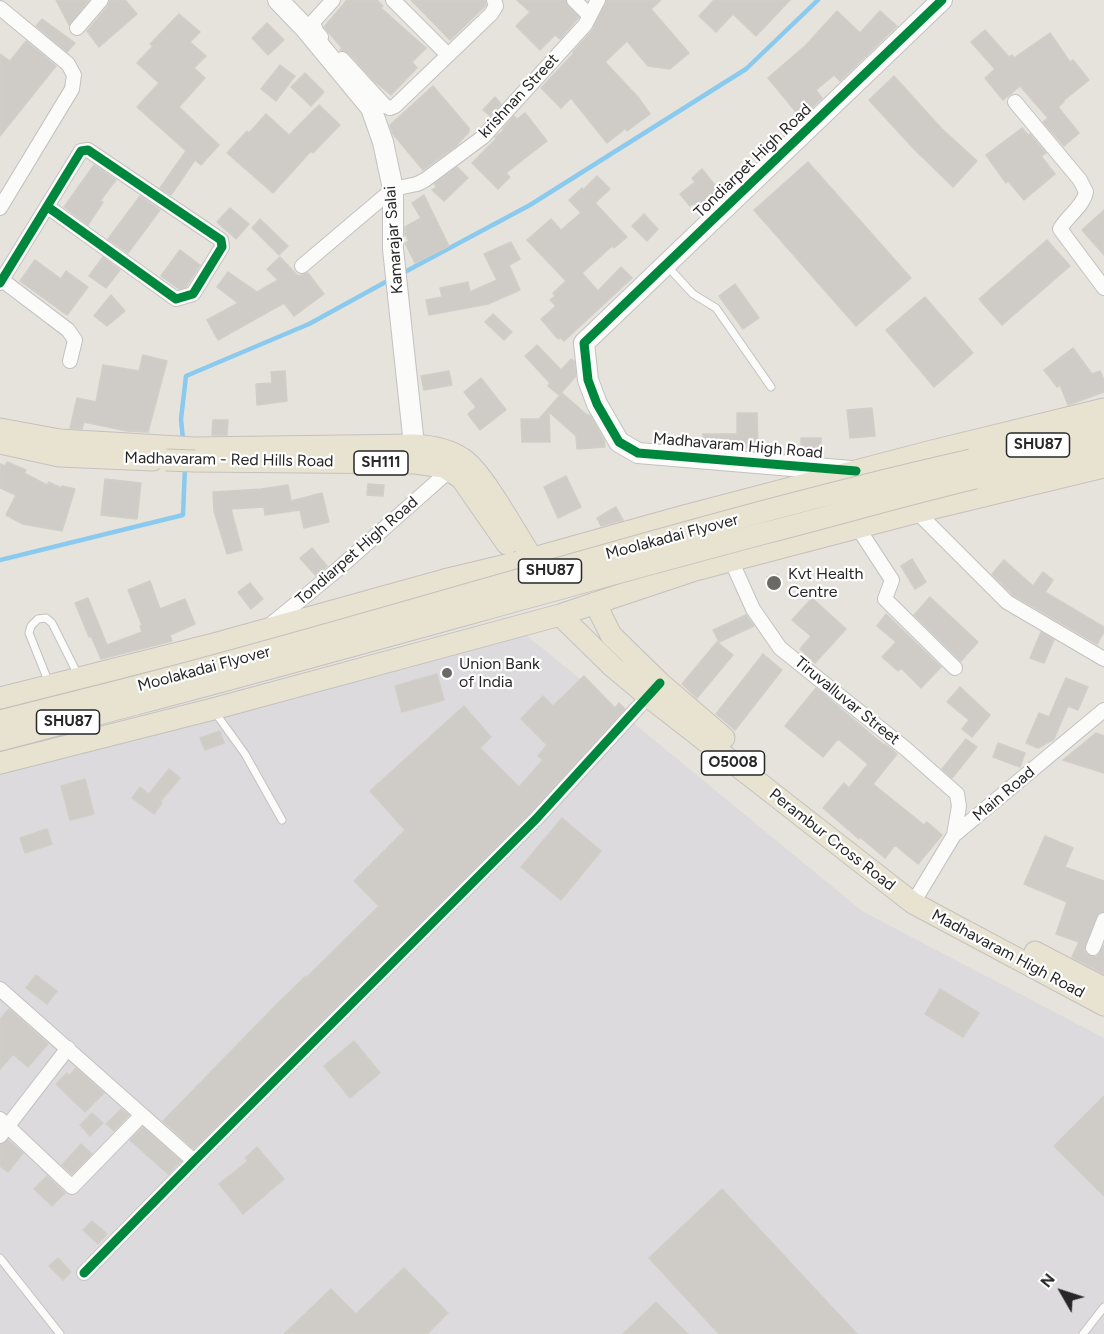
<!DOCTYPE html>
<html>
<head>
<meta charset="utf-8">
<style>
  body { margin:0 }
  #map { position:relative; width:1104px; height:1334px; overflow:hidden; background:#e6e3dc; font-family:Figtree,sans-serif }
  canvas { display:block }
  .north { position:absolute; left:1032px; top:1262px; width:60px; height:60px; -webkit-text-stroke:4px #fff; paint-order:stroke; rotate:309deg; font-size:16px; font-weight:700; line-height:24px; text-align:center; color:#272727 }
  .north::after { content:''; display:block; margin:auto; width:21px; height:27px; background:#272727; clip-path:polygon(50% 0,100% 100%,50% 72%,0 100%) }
</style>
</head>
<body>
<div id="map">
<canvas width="1104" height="1334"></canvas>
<div class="north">N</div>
</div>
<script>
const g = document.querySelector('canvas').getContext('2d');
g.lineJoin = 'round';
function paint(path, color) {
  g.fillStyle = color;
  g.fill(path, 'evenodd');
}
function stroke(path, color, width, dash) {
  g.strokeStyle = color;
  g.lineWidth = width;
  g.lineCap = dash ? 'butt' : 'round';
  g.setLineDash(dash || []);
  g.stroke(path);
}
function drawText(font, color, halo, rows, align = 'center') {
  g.font = font + ' Figtree,sans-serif';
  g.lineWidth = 4.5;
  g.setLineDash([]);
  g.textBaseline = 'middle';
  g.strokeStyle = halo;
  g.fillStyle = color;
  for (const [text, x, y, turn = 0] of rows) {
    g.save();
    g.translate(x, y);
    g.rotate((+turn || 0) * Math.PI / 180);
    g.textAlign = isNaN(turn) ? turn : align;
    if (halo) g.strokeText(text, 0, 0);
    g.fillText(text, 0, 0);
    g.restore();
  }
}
paint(new Path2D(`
  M524,633l338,278 242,127v296h-1104v-576z`), '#dcdadc');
stroke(new Path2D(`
  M401,274l129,-69 216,-136 72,-69
  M183,440l-2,-21 5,-43 123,-52 82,-45
  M0,560l183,-45 2,-48`), '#89caee', 4.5);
const building = new Path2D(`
  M56,0h33l-20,25z
  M110,0h15l12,14 -38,33 -12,-16 21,-25z
  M347,0h30l6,6 -2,2 45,40 -14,14 5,6 -26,27 -18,-15 -24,-27 -9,-3 2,-2 -18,-21z
  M411,0h74l1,5 -36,35z
  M517,0h48l3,6 11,11 -19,22 -5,-4 -15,15 -24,-24 14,-14z
  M607,0h54l-10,9 38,44 -19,16 -22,-3 -21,-25 -22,21 33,35 12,17 -23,17 -1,-3 -19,15 -36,-45 -10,10 -20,-20 33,-35 -1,-1 19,-21z
  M714,0h76l-34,36 -23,-22 -17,18 -17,-16z
  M837,11l23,22 20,-22 17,15 -57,55 -6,-6 -18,15 6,8 -21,20 -33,-40 38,-33z
  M179,14l21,18 -10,10 16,14 -12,12 11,10 -26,29 40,38 -18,20 -6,-5 -24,35 -11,-7 26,-37 -49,-44 22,-24 -22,-20 16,-17 -3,-2z
  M42,19l33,24 -8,9 -31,-26z
  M267,23l17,17 -16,15 -16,-17z
  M985,30l24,27 3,-2 2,3 36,-25 20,29 3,-2 16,20 -26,21 1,1 -6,5 21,26 -15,13 -21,-24 5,-4 -28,-32 -17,14 -18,-22 10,-9 -24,-27z
  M26,41l30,25 -56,70v-82l10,7z
  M280,65l15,11 -19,25 -15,-12z
  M305,73l19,19 -13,14 -20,-19z
  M894,76l47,52 36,33 -24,26 -39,-38 -45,-49z
  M433,86l36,42v4l-13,14 -33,24 -30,-36 -3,-9z
  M495,97l6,7 -11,12 -7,-6z
  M319,105l21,20 -27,28 -2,-2 -38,42 -46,-40 20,-22 2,2 17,-19 23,21z
  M525,113l22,28 -41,32 4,4 -12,12 -26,-26 24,-24 -1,-2 9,-7 -1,-1 11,-13 3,3z
  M1022,128l6,7 2,-1 16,19 -5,3 14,18 -31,26 -16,-19 -2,2 -20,-28z
  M808,162l103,116 -55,48 -102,-116z
  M94,165l22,15 -16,21 3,1 -15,23 -24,-18z
  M457,167l11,11 -24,23 -12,-11 5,-3 -3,-3z
  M702,169l20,25 -22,18 -7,-9 -3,3 -10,-12 15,-12 -3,-4z
  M597,176l13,13 -15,14 32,34 -13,11 -2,-2 -30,27 16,18 23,-24 11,11 -68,63 -3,-3 -3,1 -17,-20 15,-13 -6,-6 5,-4 -2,-3 13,-12 -39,-41 24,-21 10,11 20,-17 -12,-13 13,-12 1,2z
  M424,195l25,51 -34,17 -10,-20 4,-2 -4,-7v-7l16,-9 -9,-15z
  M140,196l20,14 -32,43 -20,-14z
  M230,208l19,16 -13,15 -19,-17z
  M1104,210v45l-22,-25z
  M644,214l14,15 -11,12 -15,-15z
  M260,219l28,27 -9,9 -27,-27z
  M1047,240l23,26 -68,59 -23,-26z
  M511,242l9,17 -11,6 11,25 -32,14 -59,11 -3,-15 16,-3 -2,-9 28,-6 2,10 27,-12 -13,-26z
  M180,250l20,15 -14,22 -7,2 -18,-13z
  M103,257l17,13 -14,18 -17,-12z
  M280,257l18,19 10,-3 16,21 -30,22 -10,-13 -66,37 -11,-20 31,-17 -21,-16 11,-15 29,20 21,-12 -11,-11z
  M35,260l26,19 5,-8 22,16 -21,28 -47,-34z
  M735,284l24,34 -16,11 -24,-33z
  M111,295l14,16 -18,15 -13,-10z
  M925,297l48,56 -39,34 -48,-57z
  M493,314l19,18 -8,8 -19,-18z
  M537,345l24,25 10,-11 3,2 2,15 -17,19 -11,-9 2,-3 -25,-27z
  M1073,348l19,26 8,-3 4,9v12l-36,13 -8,-20 -3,2 -13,-17z
  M143,355l24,6 -19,71 -21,-1 -43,-9 -2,7 -12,-1 7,-30 19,4 7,-37 36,6z
  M285,371l2,30 -30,4 -1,-21 16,-1 -1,-11z
  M449,371l3,14 -28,5 -3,-14z
  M481,378l25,32 -26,20 -12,-16 8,-7 -12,-15z
  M562,393l25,22h3l14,25 1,7 -28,2 -1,-13 -27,-24 1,30h-28l-1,-23h18z
  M872,408l3,28 -25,2 -3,-28z
  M737,413h20l1,34 -24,2 -31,-3v-12h34z
  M213,420h15l-1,15h-15z
  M801,438h20v13h-20z
  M7,462l19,8 -2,3 23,12 2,-3 12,6 1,-2 13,3 -13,42 -39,-7 -17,-9 10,-20 -16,-7v-24l5,2z
  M566,476l15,31 -23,11 -14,-31z
  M105,479l36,4 -4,36 -36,-4z
  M368,484l16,1 -1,11 -16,-1z
  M288,485l3,16 31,-8 7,29 -25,6 -4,-18 -35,5 -1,-8 -33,2 11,41 -15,4 -13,-43 -1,-19 48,-3z
  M616,507l7,13 -22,6 -4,-8z
  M312,548l15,18 -11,10 -16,-18z
  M912,559l14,23 -11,7 -14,-23z
  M1004,560l29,26 10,-14 10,8 -8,12 59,35v5l-7,12 -84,-49 -21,-21z
  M778,574l3,14 -10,3 -4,-14z
  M150,581l10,28 25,-10 10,25 -25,11 2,6 -71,18 -10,-23 -2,1 -14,-34 13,-5 19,47 35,-13 -2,-6 2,-1 -14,-35z
  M250,583l13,16 -12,10 -13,-17z
  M930,597l48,45 -17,19 -47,-46z
  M812,598l34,31 -31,34 -15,-14 11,-13 -19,-16z
  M886,614l55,53 -20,21 -20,-20 -3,3 -16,-14 14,-15 -19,-16z
  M746,615l8,11 -35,16 -6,-12z
  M1041,632l13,8 -10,23 -14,-5z
  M717,642l16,13 -36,43 -15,-14z
  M763,654l19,16 -47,60 -19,-16z
  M437,674l7,26 -42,12 -7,-26z
  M584,676l31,32 4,-5 6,6 -95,104 -336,336 -31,-28 113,-116 30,-29 1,1 72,-71 -25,-25 51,-51 -35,-39 94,-85 27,31 -11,11 39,39 24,-27 -5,-4 9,-11 -26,-26 22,-23 10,10z
  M1066,678l22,9 -10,23 -10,-4 -14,33 -16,9 -12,-5 13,-30 10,4z
  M960,687l30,28 -18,22 -10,-8 7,-9 -22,-18z
  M816,688l68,57 1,-1 12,10 -24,30 51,41 3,-3 15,13 -24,29 -23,-19 -10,13 -25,-21 -1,2 -36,-31 21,-25 5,5 19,-24 -30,-25 -15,18 -38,-31z
  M220,731l4,12 -19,7 -5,-12z
  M1096,733l8,3v37l-41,-13z
  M966,739l11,8 -25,31 -10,-9z
  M998,743l27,10 -5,14 -27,-10z
  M169,769l11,9 -20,24 2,1 -8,11 -22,-16 8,-11 9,7z
  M85,779l9,35 -24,6 -9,-34z
  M562,818l39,33 -40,49 -40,-33z
  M47,829l5,15 -27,9 -5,-15z
  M1045,836l28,12 -8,19 39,14v30l-5,2 -3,4 -12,32 2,5 9,3 4,-2 5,-10v29l-32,-17 7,-15 -23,-8 11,-32 -43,-18z
  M36,975l21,16 -10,13 -21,-16z
  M940,989l39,24 -16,24 -38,-23z
  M9,1009l39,35 -20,23 -15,-13 -13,15v-50z
  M354,1041l26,32 -30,25 -26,-32z
  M76,1068l28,25 -19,19 -29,-28 11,-11 2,3z
  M1104,1096v100l-50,-50z
  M121,1109l8,6 -15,16 -8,-7z
  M92,1113l11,10 -13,13 -10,-11z
  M143,1127l38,34 -13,13 -38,-34z
  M8,1140l15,13 -15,19 -8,-6v-21z
  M81,1144l11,10 -20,20 -10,-9z
  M257,1147l27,32 -41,35 -24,-30 29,-23 -3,-3z
  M47,1176l18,17 -13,13 -18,-17z
  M722,1189l135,145h-138l-70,-76z
  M92,1221l15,13 -9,10 -15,-14z
  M58,1258l13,14 -8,8 -14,-14z
  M404,1268l44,45 -21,21h-143l47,-45 25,25z
  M656,1302l32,32h-65z`);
paint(building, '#cfccc7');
stroke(building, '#d1cec8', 1.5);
const lane = new Path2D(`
  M668,267l25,27 23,14 55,79
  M49,683l-20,-50 2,-7 7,-7 8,-1 6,5 26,52
  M214,711l31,43 37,66
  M0,1258l60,76
  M1083,1334l21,-27`);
const street = new Path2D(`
  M393,0l55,55
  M574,0l15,15
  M0,8l68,56 6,11 -2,14 -72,119
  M77,28l24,-28
  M321,37l-5,-6 -3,-9 20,-22
  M342,59l43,47 5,2 5,-2 96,-92 5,-8 -2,-6
  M1015,102l65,78 6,12c-3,15 -19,24 -26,37l44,59
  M302,266l91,-77 24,-5 8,-4 58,-43 102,-112 13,-25
  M2,280l66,50 7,10 -5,21
  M0,283l81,-132 7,-1 133,90 1,7 -29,47 -17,5 -128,-92
  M917,512l90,90 97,57
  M858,528l34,52 -7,19 70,69
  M731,560l22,49 27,39 126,101 51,45 2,12 -5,29
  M270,625l67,-55 113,-100
  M913,903l41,-68 150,-125
  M1093,948l11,-28
  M0,989l194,172
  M0,1119l72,68 70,-72
  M0,1136l68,-88
  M84,1273l110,-112 342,-342 117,-128`);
const secondary = new Path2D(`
  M278,0l26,27 67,81 12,34 10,47v60l21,196
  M851,471l-213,-18 -19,-11 -22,-38 -9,-24 -4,-37 358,-343`);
const primary = new Path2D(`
  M0,429l60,11 135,8 219,-3c15,1 36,5 49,14 20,13 54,76 69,99
  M0,443l59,13 94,4
  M971,460l133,-30
  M195,461l220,2 29,4 17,11 46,66
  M975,478l129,-30
  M595,603l16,32 49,48 64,55
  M560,615l53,52 36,30 264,206 191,102
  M0,698l210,-53 234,-65 75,-18 161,-45 248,-65 176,-43
  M0,721l131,-33
  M0,740l136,-36
  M0,763l213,-54 347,-94 135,-45 222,-58 187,-45
  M1035,952l69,36`);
stroke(lane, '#c3c2c2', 9);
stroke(street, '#c3c2c2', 16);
stroke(secondary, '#c3c2c2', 22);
stroke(primary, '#c3c1bf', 23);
stroke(lane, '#fbfbfa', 7);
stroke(street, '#fbfbfa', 14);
stroke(secondary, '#fbfbfa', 20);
stroke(primary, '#e7e3d0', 21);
const primaryBridge = new Path2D(`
  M166,460l29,1
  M131,688c281,-73 557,-164 840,-228
  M136,704c210,-55 418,-115 629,-171 70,-18 139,-38 210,-55`);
stroke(primaryBridge, '#c3c1bf', 23, []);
stroke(primaryBridge, '#e7e3d0', 21);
stroke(new Path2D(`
  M0,283l81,-132 7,-1 133,90 1,7 -29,47 -17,5 -128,-92
  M856,471l-218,-18 -19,-11 -22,-38 -9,-24 -4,-37 358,-343
  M84,1273l110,-112 342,-342 124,-136`), '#00873e', 9);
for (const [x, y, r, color] of [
  [774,583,8,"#6a6966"],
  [447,673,6,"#6a6966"]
]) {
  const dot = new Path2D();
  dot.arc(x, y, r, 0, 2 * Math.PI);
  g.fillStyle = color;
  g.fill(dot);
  stroke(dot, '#fff', 2);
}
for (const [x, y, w] of [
  [1038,445,63],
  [381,463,54],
  [550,571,63],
  [68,722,63],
  [733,763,63]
]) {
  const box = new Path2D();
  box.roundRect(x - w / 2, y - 12, w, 24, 4.5);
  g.fillStyle = '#fff';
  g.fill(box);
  stroke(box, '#272727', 1.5);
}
drawText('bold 15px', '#272727', null, [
  ["SHU87",1038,445],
  ["SH111",381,463],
  ["SHU87",550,571],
  ["SHU87",68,722],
  ["O5008",733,763]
]);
drawText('16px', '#272727', '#fff', [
  ["krishnan Street",519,96,-47],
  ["Tondiarpet High Road",753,161,-44],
  ["Kamarajar Salai",394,240,-94],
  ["Madhavaram High Road",738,446,5],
  ["Madhavaram - Red Hills Road",229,460,1],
  ["Moolakadai Flyover",672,537,-15],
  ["Tondiarpet High Road",357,551,-41],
  ["Moolakadai Flyover",204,669,-15],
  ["Tiruvalluvar Street",847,701,39],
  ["Main Road",1004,794,-40],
  ["Perambur Cross Road",832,840,38],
  ["Madhavaram High Road",1008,954,28]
]);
drawText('16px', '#272727', '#fff', [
  ["Kvt Health",788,574],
  ["Centre",788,592],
  ["Union Bank",459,664],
  ["of India",459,682]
], 'left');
</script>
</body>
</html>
